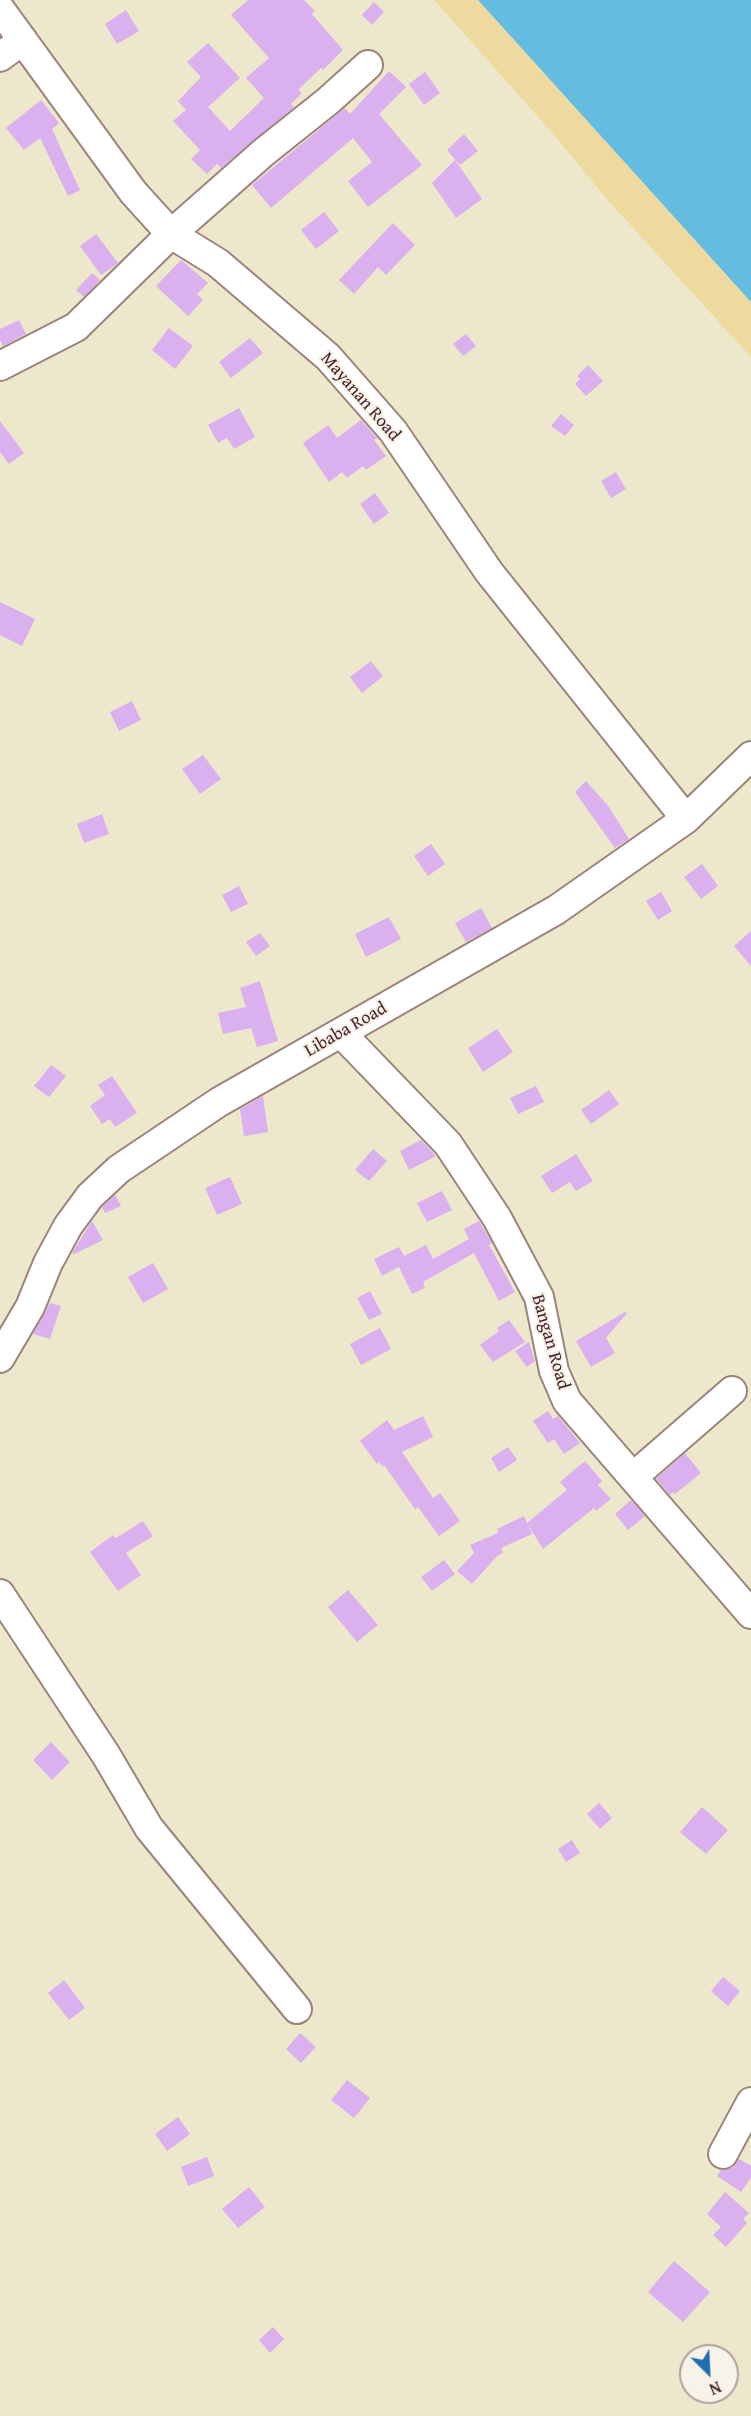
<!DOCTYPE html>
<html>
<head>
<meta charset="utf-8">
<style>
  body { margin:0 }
  #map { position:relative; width:751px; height:2416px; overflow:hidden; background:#ede7cc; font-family:"Gentium Book Plus",serif }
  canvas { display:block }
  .north { position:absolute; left:679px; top:2344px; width:60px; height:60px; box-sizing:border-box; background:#f7f3e8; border:2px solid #b29e9c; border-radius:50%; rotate:156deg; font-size:16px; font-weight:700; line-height:24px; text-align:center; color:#4a1f2b }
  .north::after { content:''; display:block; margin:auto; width:21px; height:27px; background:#1f6fb2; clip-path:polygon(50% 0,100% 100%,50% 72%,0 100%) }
</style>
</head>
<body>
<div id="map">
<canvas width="751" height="2416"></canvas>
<div class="north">N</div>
</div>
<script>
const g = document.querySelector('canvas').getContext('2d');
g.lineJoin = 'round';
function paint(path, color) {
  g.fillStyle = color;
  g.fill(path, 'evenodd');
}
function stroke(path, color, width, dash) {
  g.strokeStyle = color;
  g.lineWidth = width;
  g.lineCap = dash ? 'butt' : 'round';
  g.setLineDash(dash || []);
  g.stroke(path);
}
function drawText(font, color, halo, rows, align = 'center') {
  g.font = font + ' "Gentium Book Plus",serif';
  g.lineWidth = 4.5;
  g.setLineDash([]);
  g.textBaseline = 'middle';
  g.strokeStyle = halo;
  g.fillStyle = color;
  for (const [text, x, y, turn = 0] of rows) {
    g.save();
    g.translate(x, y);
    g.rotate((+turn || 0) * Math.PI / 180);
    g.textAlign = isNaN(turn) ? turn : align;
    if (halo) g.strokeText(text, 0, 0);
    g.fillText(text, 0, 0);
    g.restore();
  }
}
paint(new Path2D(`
  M434,0h44l273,302v55l-139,-152 -64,-77z`), '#eeda9e');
paint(new Path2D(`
  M478,0h273v302z`), '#64bce1');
paint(new Path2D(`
  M248,0h56l11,11 -3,3 31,36 -20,20 -2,-2 -23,22 4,3 -11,11 3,3 -73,61 -4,-4 -10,10 -16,-15 9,-9 -27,-29 13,-11 -8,-9 23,-24 -14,-15 21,-19 32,35 -32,29 22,24 34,-33 -18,-20 23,-20 -38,-43z
  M374,2l10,10 -12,13 -10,-10z
  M126,10l13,21 -22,13 -12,-20z
  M389,71l17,16 -27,27 43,51 -54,42 -20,-26 24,-19 -19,-24 -82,70 -19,-23 93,-77 5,6z
  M425,72l15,21 -16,12 -15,-21z
  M41,100l18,23 -7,6 28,61 -12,6 -28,-58 -16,12 -18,-22z
  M464,134l14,17 -18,14 -13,-15z
  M455,160l27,39 -26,19 -24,-35z
  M324,212l15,19 -23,18 -15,-19z
  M393,223l22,22 -29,30 -8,-8 -24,27 -15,-14z
  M96,234l22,29 -17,12 -21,-29z
  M181,260l27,23 -11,11 6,6 -15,16 -32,-30z
  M92,273l8,7 -16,17 -8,-7z
  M19,320l7,14 -23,12 -3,-6v-11z
  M169,328l24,18 -18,23 -23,-19z
  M466,334l10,12 -13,10 -10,-12z
  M250,338l13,15 -32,25 -12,-16z
  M588,365l15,16 -17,15 -11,-12 5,-5 -3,-3z
  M239,408l16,29 -21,12 -7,-11 -9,5 -10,-18z
  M561,414l13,11 -9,11 -14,-10z
  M361,420l16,18 -3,2 12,16 -20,14 -3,-4 -16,12 -5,-6 -13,10 -26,-39 25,-18 9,13z
  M0,421l24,32 -15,11 -9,-12z
  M616,472l10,17 -15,9 -10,-17z
  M375,493l14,20 -15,11 -14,-20z
  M0,602l35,17 -13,27 -22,-11z
  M371,661l12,15 -21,17 -12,-16z
  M132,701l9,19 -22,11 -9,-19z
  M203,755l18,24 -21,15 -18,-25z
  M586,781l23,26 20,32 -14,9 -40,-56z
  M102,814l7,20 -25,9 -7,-19z
  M431,844l14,20 -17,12 -14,-20z
  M702,864l16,22 -17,13 -17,-22z
  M239,886l9,18 -17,8 -9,-17z
  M661,892l11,19 -14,9 -12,-19z
  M481,908l11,20 -26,14 -11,-19z
  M389,917l12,22 -35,18 -11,-23z
  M751,931v35l-17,-20z
  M260,933l10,13 -14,10 -10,-14z
  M260,981l18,60 -21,6 -6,-19 -28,6 -5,-21 28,-6 -6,-19z
  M497,1029l16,23 -30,20 -15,-24z
  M51,1065l15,11 -17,21 -15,-11z
  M112,1076l25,37 -22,14 -5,-8 -8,5 -12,-18 15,-11 -7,-10z
  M536,1086l8,16 -26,12 -8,-16z
  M609,1090l10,14 -28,20 -10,-14z
  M263,1096l5,36 -24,4 -4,-27z
  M421,1140l15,16 -27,14 -9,-19z
  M373,1149l14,12 -18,20 -14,-11z
  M576,1154l17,27 -17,10 -6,-9 -18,11 -11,-17z
  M230,1177l12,27 -25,11 -12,-27z
  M442,1191l10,19 -25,12 -10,-19z
  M115,1195l6,11 -16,7 -3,-6z
  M92,1221l11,19 -29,14 -2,-1z
  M479,1221l13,22 -3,2 26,47 -16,9 -25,-48 -51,29 2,6 -13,6 -13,-27 -17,9 -8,-17 25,-12 5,9 22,-11 7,14 36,-20 -5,-10z
  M153,1263l15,26 -25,14 -15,-26z
  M370,1291l12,23 -13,6 -12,-22z
  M50,1303l11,3 -11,33 -17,-5z
  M625,1312l2,1 -21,25 9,15 -24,14 -15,-26z
  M509,1320l16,22 -32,20 -13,-17 19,-14 -2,-3z
  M380,1328l11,21 -30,16 -11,-21z
  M529,1342l6,19 -8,6 -12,-16z
  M548,1411l5,8 5,-3 22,27 -16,11 -10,-15 -6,4 -15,-22z
  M423,1416l10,21 -31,15 31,46 7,-5 20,28 -21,15 -21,-29 -3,2 -31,-44 -1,2 -4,-5 -2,2 -17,-23 27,-21 7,10z
  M508,1447l9,13 -18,12 -8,-14z
  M685,1453l16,20 -26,21 -2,-2 -3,3 -14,-16z
  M585,1461l17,20 -4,4 13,14 -15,12 -2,-3 -51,41 -16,-26 40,-33 -7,-8z
  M631,1500l14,16 -17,14 -13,-16z
  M524,1516l8,18 -31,14 2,5 -6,3 -25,28 -15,-13 17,-18 -4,-8 28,-12 -1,-4z
  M143,1521l10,15 -27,17 15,22 -23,16 -28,-39 23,-17 3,3z
  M444,1560l11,14 -23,17 -11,-14z
  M348,1590l30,35 -21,17 -29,-35z
  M51,1742l19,20 -18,18 -19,-20z
  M599,1803l13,15 -12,11 -13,-15z
  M702,1807l26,23 -22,24 -26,-22z
  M572,1840l8,13 -14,9 -8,-13z
  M723,1977l17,14 -12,15 -17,-15z
  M64,1980l21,28 -16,12 -21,-27z
  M300,2033l16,14 -15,16 -15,-14z
  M347,2080l23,18 -16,20 -23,-18z
  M178,2117l12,17 -23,17 -12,-17z
  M207,2157l7,19 -26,10 -7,-19z
  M739,2159l12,7v12l-10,14 -24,-16 4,-6 11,-2z
  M249,2187l16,20 -27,21 -16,-19z
  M725,2192l24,21 -6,6 4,4 -21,24 -13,-12 8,-8 -14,-13z
  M674,2261l36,31 -27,30 -35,-30z
  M273,2327l11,12 -14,14 -11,-13z`), '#dbb0ee');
const minor = new Path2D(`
  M0,9l133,183 38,42 47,29 110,94 65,74 96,141 197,247
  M0,57l23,-17
  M0,366l76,-39 95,-93 93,-82 64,-51 40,-36
  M341,1033l107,111 49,74 42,79 15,74 13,30 184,213
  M0,1358l30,-51 18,-44 20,-37 22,-30 29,-27 100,-67 337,-192 130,-91 65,-63
  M633,1477l99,-86
  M0,1594l106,161 43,73 148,181
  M723,2154l28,-52`);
stroke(minor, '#9c837c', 32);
stroke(minor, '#fff', 28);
drawText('18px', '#4a1f2b', '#f7f3e8', [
  ["Mayanan Road",360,397,49],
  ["Libaba Road",346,1030,-30],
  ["Bangan Road",550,1342,74]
]);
</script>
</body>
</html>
